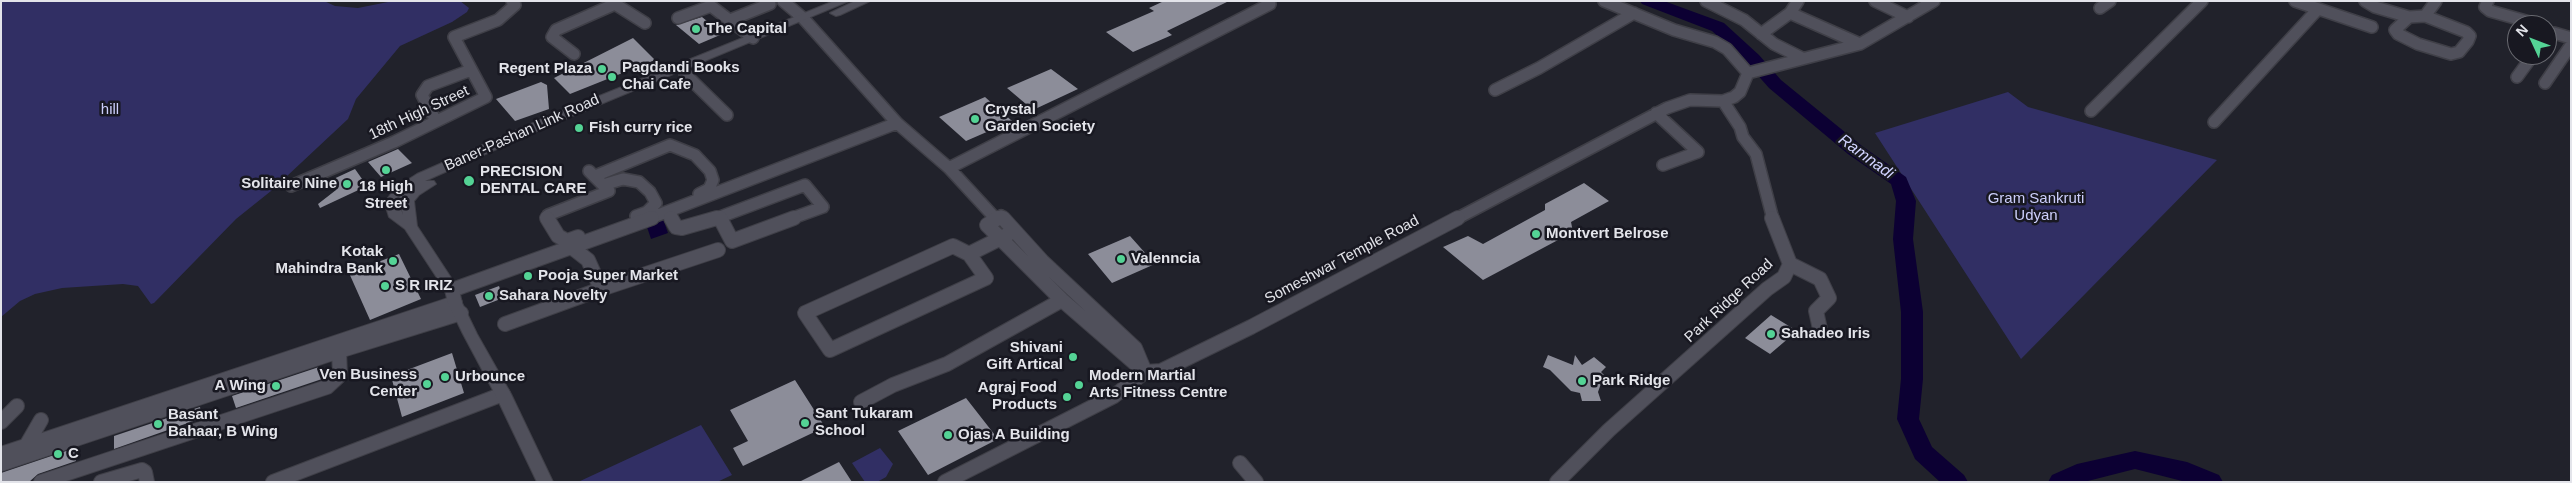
<!DOCTYPE html>
<html>
<head>
<meta charset="utf-8">
<style>
  body { margin:0 }
  #map { position:relative; width:2572px; height:483px; overflow:hidden; background:#21222b; font-family:Arial,sans-serif }
  canvas { display:block }
  .frame { position:absolute; inset:0; border:2px solid #e3e4ea; pointer-events:none }
  .north { position:absolute; left:2507px; top:15px; width:50px; height:50px; box-sizing:border-box; background:#181821; border:1px solid #696a71; border-radius:50%; rotate:313deg; font-size:14px; font-weight:700; line-height:20px; text-align:center; color:#e3e4ea }
  .north::after { content:''; display:block; margin:auto; width:18px; height:22px; background:#54d395; clip-path:polygon(50% 0,100% 100%,50% 72%,0 100%) }
</style>
</head>
<body>
<div id="map">
<canvas width="2572" height="483"></canvas>
<div class="frame"></div>
<div class="north">N</div>
</div>
<script>
const c = document.querySelector('canvas').getContext('2d');
c.lineJoin = 'round';
function paint(path, color) { c.fillStyle = color; c.fill(path, 'evenodd'); }
const shape = rows => new Path2D(rows.map(r => 'M' + r).join(''));
function trace(path, color, width, dash) { c.strokeStyle = color; c.lineWidth = width; c.lineCap = dash ? 'butt' : 'round'; c.setLineDash(dash || []); c.stroke(path); }
function drawText(font, color, halo, rows, align = 'center') {
  c.font = font + ' Arial,sans-serif'; c.lineWidth = 5; c.setLineDash([]); c.textBaseline = 'middle'; c.strokeStyle = halo; c.fillStyle = color; for (const [text, x, y, turn = 0] of rows) {
    c.save(); c.translate(x, y); c.rotate((+turn || 0) * Math.PI / 180); c.textAlign = isNaN(turn) ? turn : align; if (halo) c.strokeText(text, 0, 0); c.fillText(text, 0, 0); c.restore();
  }
}
const green = shape([
  [1,1,324,1,335,6,358,8,393,1,460,1,469,8,467,12,452,22,400,46,356,99,348,119,271,191,236,219,154,303,151,304,138,286,123,284,62,288,35,294,20,301,1,317],
  [2008,92,2028,107,2217,160,2021,359,1875,133],
  [701,425,732,475,717,482,578,482],
  [880,448,893,464,886,477,877,482,865,482,852,463]
]);
const water = shape([
  [663,219,668,233,651,239,646,224]
]);
const river = shape([
  [1640,1,1664,1,1724,23,1759,55,1781,80,1862,146,1906,177,1916,201,1913,239,1923,312,1923,379,1919,419,1932,447,1964,475,1968,482,1940,482,1915,459,1897,419,1901,379,1901,312,1893,239,1896,201,1891,184,1848,154,1769,88,1747,63,1712,31,1642,4,1640,1],
  [2135,451,2187,462,2219,475,2223,482,2186,482,2135,469,2084,482,2048,482,2052,475,2077,464,2135,451]
]);
const building = shape([
  [1164,1,1229,1,1167,31,1172,35,1133,52,1106,32,1154,11,1149,8],
  [702,17,718,30,715,31,720,35,699,44,676,25],
  [633,38,655,60,570,94,554,78],
  [1051,69,1078,89,1033,110,1007,88],
  [541,82,547,85,549,109,515,121,496,99],
  [985,97,1012,121,966,141,939,117],
  [398,149,412,163,381,177,368,162],
  [355,169,367,186,320,208,318,204,336,190,327,182],
  [1584,183,1609,201,1571,222,1573,232,1483,280,1443,247,1468,236,1483,244,1545,210,1545,204],
  [1130,236,1155,264,1112,283,1088,254],
  [399,254,421,299,370,320,349,273],
  [499,286,503,298,480,307,475,295],
  [1771,315,1797,331,1770,354,1745,338],
  [452,353,464,393,402,417,391,376],
  [1548,355,1573,365,1575,355,1582,365,1594,357,1606,367,1601,372,1604,375,1598,392,1601,401,1582,401,1580,393,1571,391,1550,370,1543,367],
  [319,367,322,379,236,408,232,396],
  [795,380,825,427,743,466,733,448,748,441,730,410],
  [966,398,998,439,928,475,898,431],
  [200,407,202,418,114,449,114,436],
  [75,448,76,461,38,474,29,482,1,482,1,473],
  [839,462,852,482,799,482]
]);
const minorFar1 = shape([
  [783,1,803,18,897,123,949,168,996,219],
  [1604,1,1674,30,1715,42,1727,49,1748,73],
  [1706,1,1744,20,1774,44,1802,58],
  [1875,1,1908,17],
  [2295,1,2372,27],
  [2365,1,2375,7,2409,17,2425,16,2436,1],
  [2488,1,2485,7,2490,11,2540,25],
  [2100,8,2110,1],
  [1790,13,1860,44],
  [2409,17,2395,30,2398,34,2418,44,2451,54,2459,52,2468,41,2470,36,2466,32,2425,16],
  [678,18,711,6,753,38],
  [730,20,770,4],
  [1761,34,1790,13,1798,1],
  [2547,36,2554,33,2571,38],
  [574,54,552,37,556,30,615,4,645,23],
  [1748,73,1860,44,1934,1],
  [685,74,727,115],
  [2517,77,2533,55],
  [2545,83,2571,45],
  [1495,90,1539,68,1634,13],
  [1723,101,1740,127,1743,137,1756,154,1773,219],
  [2091,111,2202,1],
  [1656,113,1698,152,1663,165],
  [436,121,422,95,428,86,471,70],
  [2214,122,2318,9],
  [949,168,1270,4],
  [595,176,670,145,695,155,710,171,713,180,709,189,699,194],
  [603,185,623,179,639,182,650,192,656,203,647,212,636,216],
  [291,186,394,142,486,97,454,37,498,20,515,5,512,1],
  [668,212,672,219],
  [547,219,548,215,609,191,589,171],
  [648,219,897,123],
  [712,219,720,217],
  [721,219,720,217,805,185,823,207,790,219],
  [996,219,1001,216,1004,219],
  [1456,219,1667,108,1690,100,1723,101,1734,97,1740,92,1748,73]
]);
const minor = shape([
  [547,218,558,236,567,241,578,237],
  [671,218,676,227,682,228,717,218],
  [720,218,732,241,794,218],
  [998,218,987,225,1062,300,1145,372,1135,348,1042,261,1003,218],
  [570,246,588,260,601,289,718,250],
  [953,246,969,254,986,278,830,350,805,313,953,246],
  [969,254,1007,235],
  [1790,264,1820,279,1829,298,1816,311,1820,329],
  [452,290,652,218],
  [505,324,601,289],
  [861,402,893,385,947,364,1062,300],
  [1,422,17,406],
  [26,446,41,420],
  [1,454,455,303],
  [1240,463,1256,482],
  [1,464,339,351,461,313],
  [41,482,327,387,340,375,339,351],
  [101,482,142,470,145,472,147,482],
  [273,482,503,394],
  [945,482,1114,396,1145,372,1161,371,1251,327,1458,218],
  [1557,482,1609,430,1767,289,1784,277,1790,264,1772,218]
]);
const tertiary = shape([
  [834,1,849,1,548,126,425,181,434,181,436,184,419,195,414,201,417,226,459,290,462,303,477,334,511,394,553,482,537,482,495,394,463,334,448,303,445,290,405,229,389,217,385,204,388,198,395,188,417,174,540,120,834,1],
  [406,193,400,201,403,215,399,204,401,199,406,193],
  [855,1,870,1,840,15,836,16,830,13,855,1]
]);
const markers = [
  [696,29,5,"#54d395"],
  [602,69,5,"#54d395"],
  [612,77,5,"#54d395"],
  [975,119,5,"#54d395"],
  [579,128,5,"#54d395"],
  [386,170,5,"#54d395"],
  [469,181,6,"#54d395"],
  [347,184,5,"#54d395"],
  [1536,234,5,"#54d395"],
  [1121,259,5,"#54d395"],
  [393,261,5,"#54d395"],
  [528,276,5,"#54d395"],
  [385,286,5,"#54d395"],
  [489,296,5,"#54d395"],
  [1771,334,5,"#54d395"],
  [1073,357,5,"#54d395"],
  [445,377,5,"#54d395"],
  [1582,381,5,"#54d395"],
  [427,384,5,"#54d395"],
  [1079,385,5,"#54d395"],
  [276,386,5,"#54d395"],
  [1067,397,5,"#54d395"],
  [805,423,5,"#54d395"],
  [158,424,5,"#54d395"],
  [948,435,5,"#54d395"],
  [58,454,5,"#54d395"]
];
const poiNames = [
  ["The Capital",706,29],
  ["Pagdandi Books",622,68],
  ["Chai Cafe",622,85],
  ["Regent Plaza",592,69,"right"],
  ["Crystal",985,110],
  ["Garden Society",985,127],
  ["Fish curry rice",589,128],
  ["PRECISION",480,172],
  ["DENTAL CARE",480,189],
  ["Solitaire Nine",337,184,"right"],
  ["18 High",386,187,"center"],
  ["Street",386,204,"center"],
  ["Montvert Belrose",1546,234],
  ["Kotak",383,252,"right"],
  ["Mahindra Bank",383,269,"right"],
  ["Valenncia",1131,259],
  ["Pooja Super Market",538,276],
  ["S R IRIZ",395,286],
  ["Sahara Novelty",499,296],
  ["Sahadeo Iris",1781,334],
  ["Shivani",1063,348,"right"],
  ["Gift Artical",1063,365,"right"],
  ["Ven Business",417,375,"right"],
  ["Center",417,392,"right"],
  ["Modern Martial",1089,376],
  ["Arts Fitness Centre",1089,393],
  ["Urbounce",455,377],
  ["Park Ridge",1592,381],
  ["A Wing",266,386,"right"],
  ["Agraj Food",1057,388,"right"],
  ["Products",1057,405,"right"],
  ["Sant Tukaram",815,414],
  ["School",815,431],
  ["Basant",168,415],
  ["Bahaar, B Wing",168,432],
  ["Ojas A Building",958,435],
  ["C",68,454]
];
const parkNames = [
  ["hill",110,110],
  ["Gram Sankruti",2036,199],
  ["Udyan",2036,216]
];
const streetNames = [
  ["18th High Street",419,113,-25],
  ["Baner-Pashan Link Road",522,133,-24],
  ["Someshwar Temple Road",1342,260,-28],
  ["Park Ridge Road",1729,301,-43]
];
const waterNames = [
  ["Ramnadi",1866,157,36]
];
paint(green, '#312f64');
paint(water, '#0c0033');
paint(river, '#0c0033');
paint(building, '#8c8d99');
trace(minorFar1, '#3f3f47', 14);
trace(minor, '#3f3f47', 16);
trace(tertiary, '#3f3f47', 2);
trace(minorFar1, '#50505b', 11);
trace(minor, '#50505b', 14);
paint(tertiary, '#50505b');
for (const [x, y, r, color] of markers) { const dot = new Path2D(); dot.arc(x, y, r, 0, 2 * Math.PI); c.fillStyle = color; c.fill(dot); trace(dot, '#181821', 2); }
drawText('bold 15px', '#e3e4ea', '#181821', poiNames, 'left');
drawText('15px', '#cccefa', '#181821', parkNames);
drawText('15px', '#e3e4ea', '#181821', streetNames);
drawText('italic 16px', '#d0d2fe', '#181821', waterNames);
</script>
</body>
</html>
